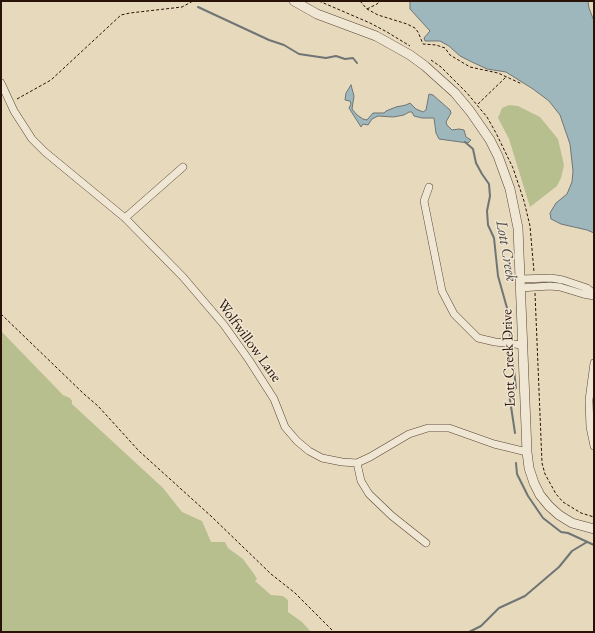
<!DOCTYPE html>
<html>
<head>
<meta charset="utf-8">
<style>
  body { margin:0 }
  #map { position:relative; width:595px; height:633px; overflow:hidden; background:#e7d9bc; font-family:"EB Garamond",serif }
  canvas { display:block }
  .frame { position:absolute; inset:0; border:2px solid #291308; pointer-events:none }
</style>
</head>
<body>
<div id="map">
<canvas width="595" height="633"></canvas>
<div class="frame"></div>
</div>
<script>
const c = document.querySelector('canvas').getContext('2d');
c.lineJoin = 'round';
function paint(path, color) { c.fillStyle = color; c.fill(path, 'evenodd'); }
const shape = rows => new Path2D(rows.map(r => 'M' + r).join(''));
function trace(path, color, width, dash) { c.strokeStyle = color; c.lineWidth = width; c.lineCap = dash ? 'butt' : 'round'; c.setLineDash(dash || []); c.stroke(path); }
function drawText(font, color, halo, rows, align = 'center') {
  c.font = font + ' "EB Garamond",serif'; c.lineWidth = 3; c.setLineDash([]); c.textBaseline = 'middle'; c.strokeStyle = halo; c.fillStyle = color; for (const [text, x, y, turn = 0] of rows) {
    c.save(); c.translate(x, y); c.rotate((+turn || 0) * Math.PI / 180); c.textAlign = isNaN(turn) ? turn : align; if (halo) c.strokeText(text, 0, 0); c.fillText(text, 0, 0); c.restore();
  }
}
const green = shape([
  [509,105,518,106,540,117,558,139,564,165,561,178,557,186,530,207,509,139,498,118,502,108],
  [1,331,63,395,70,398,72,401,72,404,163,488,182,512,202,521,211,542,225,542,228,548,243,559,254,574,257,579,255,581,271,595,283,596,288,600,288,612,302,622,311,632,1,632]
]);
const water = shape([
  [410,1,588,1,589,8,594,21,594,233,587,230,561,224,551,219,550,213,556,203,567,194,572,182,573,171,570,144,560,115,549,101,533,89,506,72,487,69,472,62,460,56,449,46,440,41,425,41,424,38,430,31,410,9,410,1],
  [351,85,354,96,352,109,357,115,363,119,367,120,373,113,384,113,386,111,396,107,406,105,410,103,416,109,423,112,426,110,429,94,433,95,450,110,451,113,446,122,447,125,452,130,459,129,464,130,466,137,471,140,468,143,439,139,436,133,434,118,422,118,414,116,412,112,409,112,404,115,393,117,378,116,372,119,368,125,363,124,361,127,349,108,351,104,350,101,345,100,346,93,351,85]
]);
const stream = shape([
  [198,7,269,40,284,45,299,54,326,58,336,56,345,59,353,58,357,63],
  [465,142,473,149,476,163,482,174,489,184,490,196,487,211,488,225,494,238,498,276,509,315,510,336],
  [512,352,516,388,509,393,515,433],
  [516,463,517,474,528,496,543,518,561,532,568,533,594,545],
  [469,632,481,626,499,608,525,596,559,567,572,551,587,542]
]);
const path = shape([
  [319,1,370,23,387,32,410,46],
  [360,1,367,9,378,15,407,24,415,28,418,32,423,44,436,45,445,48,450,55,470,67,498,73,522,84],
  [367,9,377,4,380,1],
  [431,60,441,67,467,93,487,117,496,133,513,168,524,201,530,226,534,272],
  [17,99,51,80,121,15,130,13,182,7,193,1],
  [478,104,506,77],
  [535,293,542,463,545,474,556,494,563,502,581,513,594,517],
  [1,314,84,394,98,406,139,451,212,517,271,574,295,593,334,632]
]);
const minor = shape([
  [1,83,14,111,32,139,45,152,125,218,183,277,224,325,249,360,274,399,285,427,297,441,309,451,322,458,342,462,357,463,370,457,409,434,428,428,449,428,494,444,527,452],
  [429,187,424,201,442,291,454,314,478,338,495,342,523,345],
  [125,218,183,167],
  [520,279,551,278,563,280,587,288,594,294],
  [520,288,550,286,560,287,583,294,594,296],
  [594,363,589,400,590,427,594,446],
  [357,463,361,481,369,494,392,516,426,543]
]);
const tertiary = shape([
  [294,1,317,14,376,36,410,55,425,66,455,93,470,111,490,140,498,156,510,189,518,228,527,452,529,468,534,483,540,495,549,506,559,515,572,523,594,529]
]);
const streetNames = [
  ["Wolfwillow Lane",249,341,54],
  ["Lott Creek Drive",509,358,-92]
];
const waterNames = [
  ["Lott Creek",506,251,80]
];
paint(green, '#b7bf8f');
paint(water, '#9db7bd');
trace(water, '#6f7575', 1);
trace(stream, '#6f7575', 2);
trace(minor, '#584435', 8);
trace(tertiary, '#584435', 10);
trace(path, '#291308', 1, [3, 2]);
trace(minor, '#efe6d3', 7);
trace(tertiary, '#efe6d3', 9);
drawText('15px', '#291308', '#efe6d3', streetNames);
drawText('italic 16px', '#524c47', '#efe6d3', waterNames);
</script>
</body>
</html>
